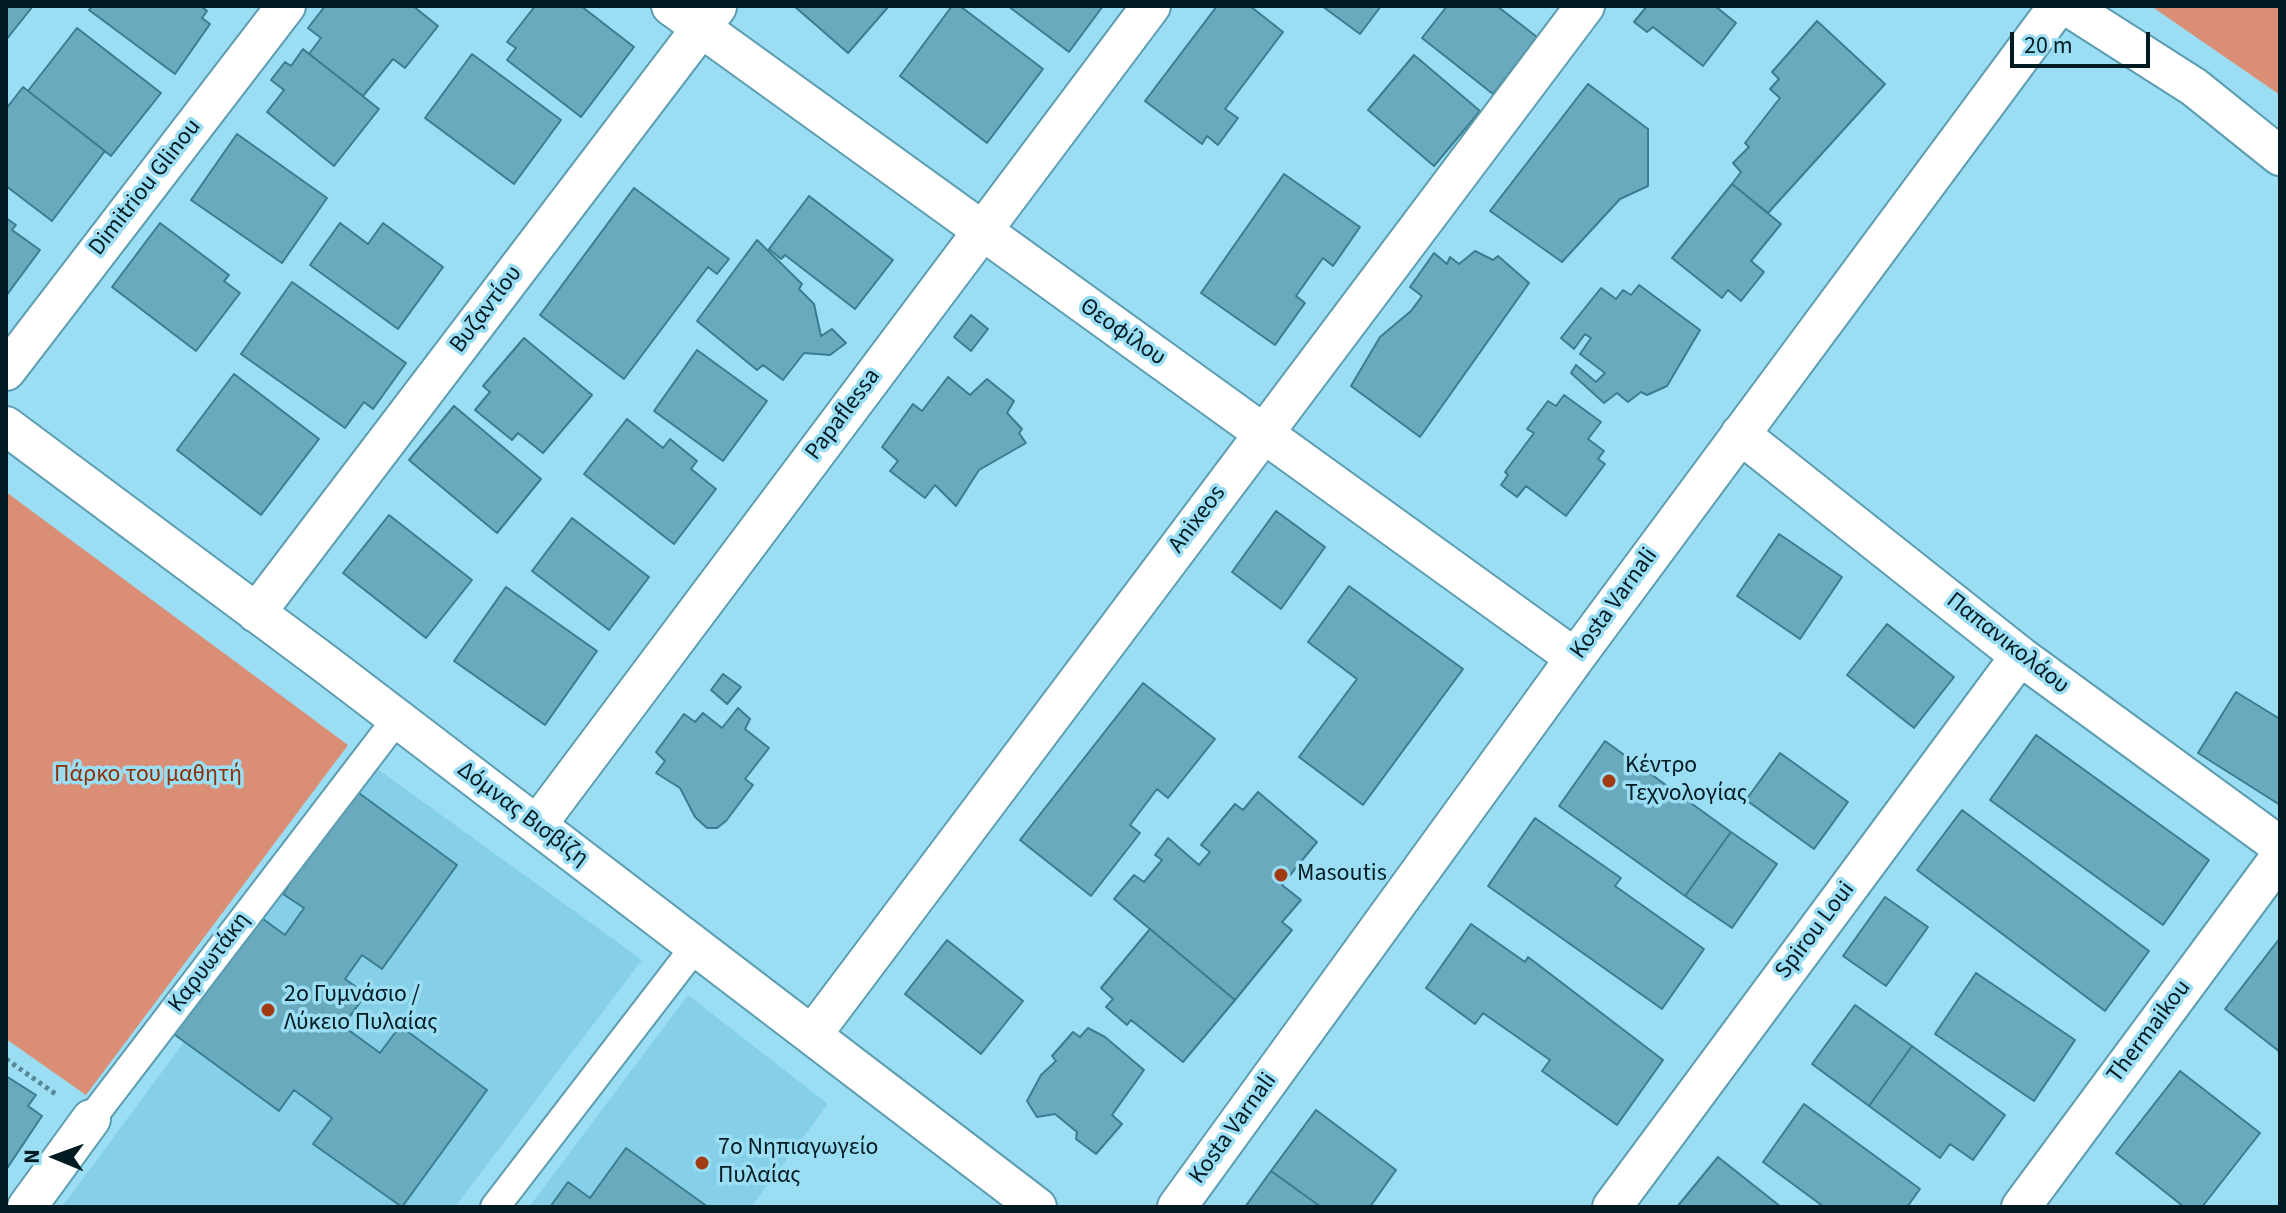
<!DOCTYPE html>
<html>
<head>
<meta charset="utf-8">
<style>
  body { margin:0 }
  #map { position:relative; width:2286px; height:1213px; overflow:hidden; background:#9bdef3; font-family:"Source Sans 3",sans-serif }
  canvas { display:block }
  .frame { position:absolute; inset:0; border:8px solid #011b23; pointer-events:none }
  .north { position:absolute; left:16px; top:1117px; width:80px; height:80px; -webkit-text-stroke:6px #9bdef3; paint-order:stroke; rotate:271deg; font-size:22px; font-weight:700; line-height:32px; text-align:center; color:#011b23 }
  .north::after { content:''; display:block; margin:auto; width:28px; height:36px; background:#011b23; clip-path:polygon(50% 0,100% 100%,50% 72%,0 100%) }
  .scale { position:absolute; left:2010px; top:32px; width:140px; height:36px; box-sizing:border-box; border:4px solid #011b23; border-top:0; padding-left:10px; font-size:24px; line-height:28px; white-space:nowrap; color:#011b23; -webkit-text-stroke:6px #9bdef3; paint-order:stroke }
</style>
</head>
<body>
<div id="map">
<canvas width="2286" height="1213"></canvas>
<div class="frame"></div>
<div class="north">N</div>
<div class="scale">20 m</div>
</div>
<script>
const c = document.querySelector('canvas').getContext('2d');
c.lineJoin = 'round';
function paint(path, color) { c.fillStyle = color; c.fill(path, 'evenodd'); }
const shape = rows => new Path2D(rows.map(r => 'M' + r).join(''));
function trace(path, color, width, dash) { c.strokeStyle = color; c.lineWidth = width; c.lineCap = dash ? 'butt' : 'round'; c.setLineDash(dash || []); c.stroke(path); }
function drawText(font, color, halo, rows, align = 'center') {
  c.font = font + ' "Source Sans 3",sans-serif'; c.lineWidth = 7; c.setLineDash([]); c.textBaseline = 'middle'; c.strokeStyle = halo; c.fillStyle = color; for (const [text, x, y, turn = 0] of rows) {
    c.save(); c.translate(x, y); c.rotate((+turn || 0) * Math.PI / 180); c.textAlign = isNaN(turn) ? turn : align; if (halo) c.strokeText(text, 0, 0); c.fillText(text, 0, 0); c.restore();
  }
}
const built = shape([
  [365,760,642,960,455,1207,62,1207,184,1042,167,1029],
  [688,995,828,1104,751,1207,529,1207]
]);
const green = shape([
  [2151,6,2280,6,2280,95],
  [6,492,348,745,86,1095,6,1039]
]);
const building = shape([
  [6,6,33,6,6,40,6,6],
  [92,6,201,6,207,11,202,18,210,24,175,74,89,10,92,6],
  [325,6,413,6,438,26,405,68,393,59,363,96,309,54,321,38,308,28,325,6],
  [535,6,581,6,634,47,581,117,507,60,516,48,507,42,535,6],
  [794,6,889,6,848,53,794,6],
  [952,6,960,6,1043,69,987,143,900,76,952,6],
  [1008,6,1103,6,1069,52,1008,6],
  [1217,6,1250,6,1283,32,1225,109,1238,118,1218,145,1207,136,1202,144,1145,101,1217,6],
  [1322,6,1381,6,1360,34,1322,6],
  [1447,6,1497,6,1537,37,1493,94,1422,38,1447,6],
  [1647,6,1715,6,1736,23,1703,66,1653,27,1647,32,1634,22,1647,6],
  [1817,21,1885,84,1768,213,1732,184,1741,172,1733,163,1749,147,1745,143,1780,98,1770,89,1779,79,1772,72,1817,21],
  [77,28,161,93,111,156,28,91,77,28],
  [303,49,379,109,334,166,267,112,284,90,271,80,285,62,291,66,303,49],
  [472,54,561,120,514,184,425,118,472,54],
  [1414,55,1480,111,1434,166,1368,110,1414,55],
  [1588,84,1648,129,1648,186,1620,199,1562,262,1490,211,1588,84],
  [23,87,105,151,52,221,6,186,6,109,23,87],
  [237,134,327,198,282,263,191,200,237,134],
  [1284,174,1360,227,1333,266,1323,258,1296,296,1305,303,1275,345,1201,293,1284,174],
  [1732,184,1781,224,1751,261,1764,272,1741,301,1728,290,1722,298,1672,258,1732,184],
  [634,188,729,259,717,274,708,267,624,379,540,315,634,188],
  [809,196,893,260,855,309,785,255,781,259,769,249,809,196],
  [6,218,16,225,12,230,40,250,6,296,6,218],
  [160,223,229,275,224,281,240,293,196,351,112,287,160,223],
  [340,223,368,244,383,223,443,267,398,329,310,265,340,223],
  [757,240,802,284,799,289,814,304,821,336,832,329,846,343,830,355,804,353,783,380,763,365,757,370,697,321,757,240],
  [1475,251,1493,260,1498,256,1529,283,1420,437,1351,386,1380,337,1411,311,1422,296,1410,287,1434,253,1447,264,1450,257,1459,264,1475,251],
  [292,282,406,363,373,409,364,402,345,428,241,354,292,282],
  [1639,285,1700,330,1667,386,1647,395,1641,392,1628,402,1617,393,1604,403,1571,373,1576,365,1596,382,1605,373,1580,354,1591,338,1585,334,1574,349,1561,338,1601,288,1616,299,1623,290,1631,295,1639,285],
  [971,315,988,329,971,351,954,337,971,315],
  [524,338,592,395,543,453,518,433,512,440,475,410,490,392,483,386,524,338],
  [697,350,767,401,723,461,654,411,697,350],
  [234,374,319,439,261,515,177,450,234,374],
  [948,377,970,395,987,379,1014,401,1007,413,1022,429,1019,433,1026,443,979,470,956,506,935,485,925,498,890,471,898,461,882,447,913,404,922,411,948,377],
  [1564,395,1601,422,1588,439,1604,451,1598,459,1605,464,1566,516,1526,486,1517,497,1501,485,1508,475,1505,472,1534,433,1527,429,1548,401,1556,406,1564,395],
  [454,406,541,479,497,533,409,460,454,406],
  [627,419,663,448,670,439,697,461,691,469,716,489,674,544,584,474,627,419],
  [1276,511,1325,547,1281,609,1232,572,1276,511],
  [389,515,472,580,426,638,343,573,389,515],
  [572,518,649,577,609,630,532,571,572,518],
  [1779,534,1842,577,1800,639,1737,596,1779,534],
  [1349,586,1463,669,1363,805,1299,757,1357,679,1308,642,1349,586],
  [506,587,597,651,545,725,454,661,506,587],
  [1887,624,1954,677,1914,728,1847,675,1887,624],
  [723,674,741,687,727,704,711,690,723,674],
  [1143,683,1215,739,1168,798,1157,789,1130,825,1140,833,1091,896,1020,840,1143,683],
  [2236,692,2280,719,2280,805,2198,753,2236,692],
  [738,708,750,719,745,729,769,748,745,779,753,785,726,821,717,828,707,828,695,817,680,788,656,773,665,761,656,752,684,714,695,722,703,713,722,728,738,708],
  [2036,735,2209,860,2163,925,1990,800,2036,735],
  [1605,741,1731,832,1685,896,1559,806,1605,741],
  [1780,753,1848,802,1814,849,1746,800,1780,753],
  [348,785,457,865,382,969,362,955,345,979,366,994,343,1026,380,1053,400,1026,487,1090,402,1207,313,1144,332,1118,294,1090,279,1111,167,1029,252,911,285,935,304,908,283,894,288,887,279,881,348,785],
  [1258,792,1317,842,1282,885,1301,900,1282,922,1292,930,1235,1000,1114,899,1134,875,1144,882,1162,860,1155,855,1168,838,1199,865,1210,852,1201,845,1235,804,1243,810,1258,792],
  [1962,810,2149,951,2105,1011,1917,870,1962,810],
  [1535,818,1621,878,1615,886,1704,949,1662,1009,1488,886,1535,818],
  [1731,832,1777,864,1732,928,1685,896,1731,832],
  [1885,897,1928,927,1886,986,1843,956,1885,897],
  [1471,924,1525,962,1528,957,1663,1060,1617,1125,1542,1071,1550,1060,1483,1013,1475,1024,1426,988,1471,924],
  [1150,929,1235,1000,1183,1062,1131,1020,1127,1025,1106,1007,1113,999,1101,988,1150,929],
  [2280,938,2280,1052,2225,1009,2280,938],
  [947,940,1023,1001,981,1054,905,994,947,940],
  [1976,973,2075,1040,2034,1101,1935,1034,1976,973],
  [1855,1005,1912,1046,1869,1106,1812,1064,1855,1005],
  [1088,1028,1105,1037,1144,1070,1112,1115,1122,1124,1096,1154,1076,1139,1077,1132,1055,1114,1037,1117,1027,1101,1041,1075,1056,1061,1052,1056,1073,1032,1080,1037,1088,1028],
  [1912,1046,2005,1115,1973,1160,1950,1144,1940,1158,1869,1106,1912,1046],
  [2180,1071,2260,1133,2202,1207,2184,1207,2116,1153,2180,1071],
  [6,1076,36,1095,28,1106,42,1116,6,1170,6,1076],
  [1804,1104,1920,1189,1907,1207,1824,1207,1763,1162,1804,1104],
  [1316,1110,1396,1170,1370,1207,1321,1207,1271,1171,1316,1110],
  [626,1148,708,1207,550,1207,568,1182,590,1198,626,1148],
  [1718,1157,1781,1207,1677,1207,1718,1157],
  [1271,1171,1321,1207,1245,1207,1271,1171]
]);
const path = shape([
  [6,1059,57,1095]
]);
const pedestrian = shape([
  [91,1119,396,720],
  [495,1207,695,947]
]);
const minor = shape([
  [671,6,1575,658],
  [2067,6,2194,87,2280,156],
  [6,371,286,6],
  [6,426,327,665,1037,1207],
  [1740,434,2020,656,2280,846],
  [256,613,717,7],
  [537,825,1151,6],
  [812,1035,1585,6],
  [27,1207,91,1119],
  [1177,1207,1575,658,2058,6],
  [1612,1207,2020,656],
  [2021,1207,2280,857]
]);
const markers = [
  [1609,781,8,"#a13b13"],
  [1281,875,8,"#a13b13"],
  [268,1010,8,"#a13b13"],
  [702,1163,8,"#a13b13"]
];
const streetNames = [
  ["Dimitriou Glinou",146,188,-52],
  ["Βυζαντίου",487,310,-53],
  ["Θεοφίλου",1122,333,35],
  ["Papaflessa",844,415,-53],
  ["Anixeos",1198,520,-53],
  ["Kosta Varnali",1615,604,-54],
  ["Παπανικολάου",2007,644,38],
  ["Δόμνας Βισβίζη",522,815,37],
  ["Spirou Loui",1816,931,-53],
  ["Καρυωτάκη",210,963,-53],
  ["Thermaikou",2150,1032,-53],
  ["Kosta Varnali",1234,1129,-54]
];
const poiNames = [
  ["Κέντρο",1625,767],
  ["Τεχνολογίας",1625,795],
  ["Masoutis",1297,875],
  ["2o Γυμνάσιο /",284,996],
  ["Λύκειο Πυλαίας",284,1024],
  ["7ο Νηπιαγωγείο",718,1149],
  ["Πυλαίας",718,1177]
];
const parkNames = [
  ["Πάρκο του μαθητή",148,776]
];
paint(built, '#85d0e8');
paint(green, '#da8e75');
paint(building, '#69aabe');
trace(building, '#3b7d90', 2);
trace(pedestrian, '#5b9cb0', 32);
trace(minor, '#5b9cb0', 42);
trace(path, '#578897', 5, [4, 4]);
trace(pedestrian, '#fff', 28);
trace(minor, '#fff', 38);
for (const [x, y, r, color] of markers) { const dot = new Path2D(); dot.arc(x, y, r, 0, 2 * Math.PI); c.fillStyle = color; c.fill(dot); trace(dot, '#9bdef3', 3); }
drawText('24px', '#011b23', '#9bdef3', streetNames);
drawText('24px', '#011b23', '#9bdef3', poiNames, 'left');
drawText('24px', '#8e3109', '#9bdef3', parkNames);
</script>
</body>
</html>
